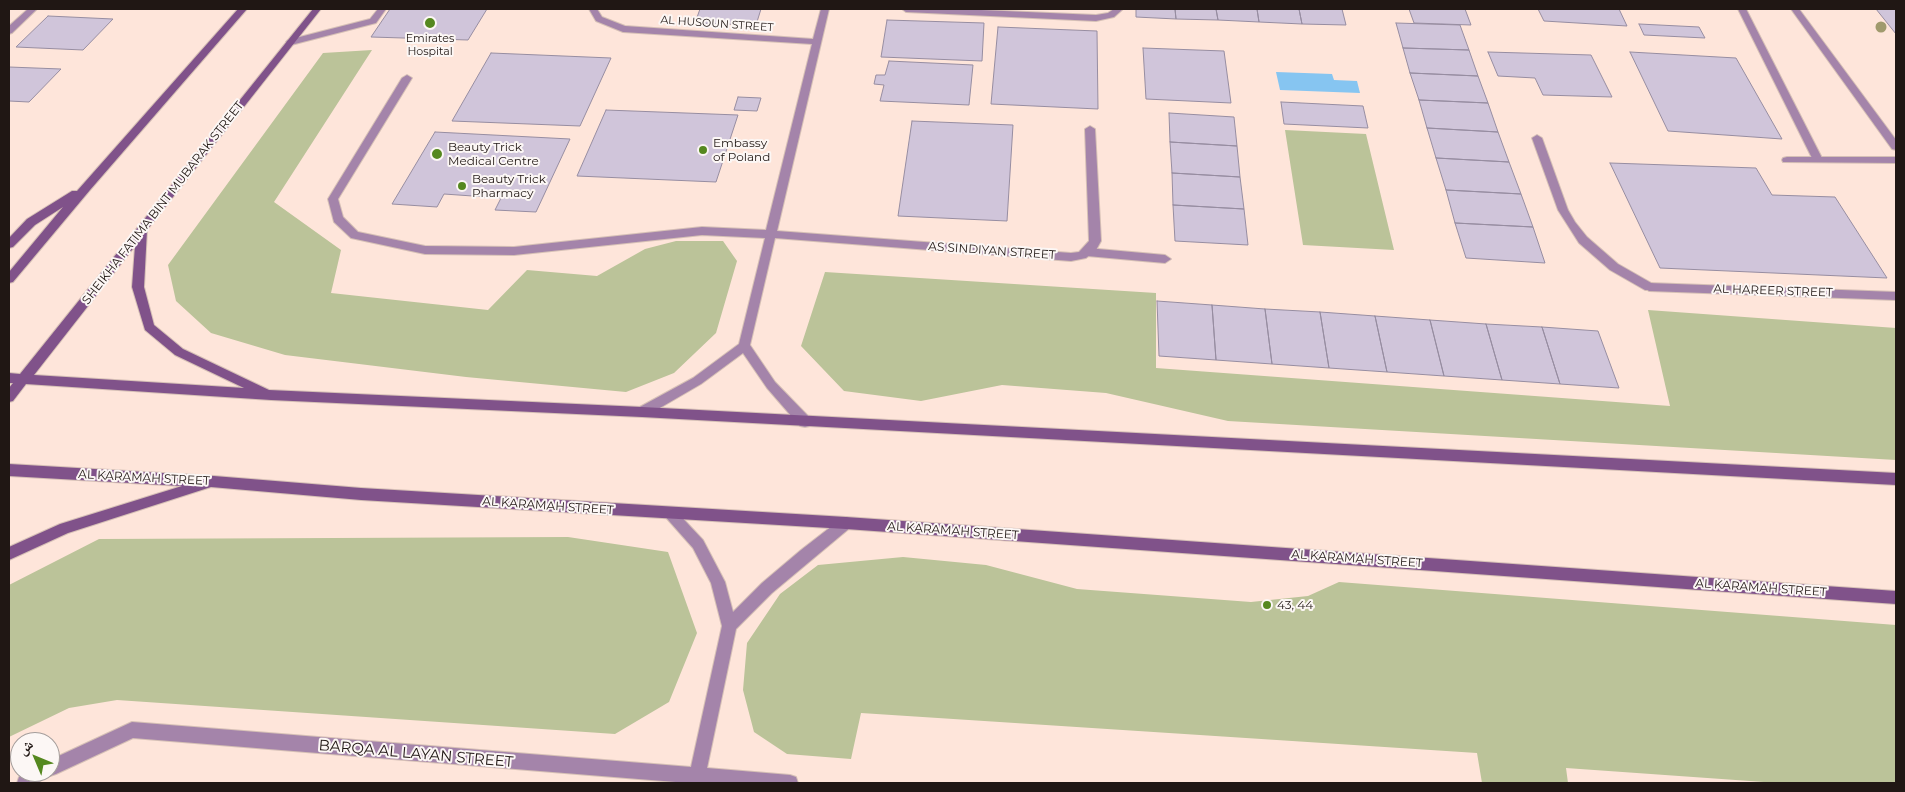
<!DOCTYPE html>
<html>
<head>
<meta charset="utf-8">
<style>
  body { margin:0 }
  #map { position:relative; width:1905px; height:792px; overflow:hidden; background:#fee5da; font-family:Montserrat,"Noto Naskh Arabic",sans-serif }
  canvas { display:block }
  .frame { position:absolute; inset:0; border:10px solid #201714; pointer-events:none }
  .north { position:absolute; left:10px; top:732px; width:50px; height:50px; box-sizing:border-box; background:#fcf7f5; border:1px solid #a49d9b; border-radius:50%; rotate:315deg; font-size:14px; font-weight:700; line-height:20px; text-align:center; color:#201714 }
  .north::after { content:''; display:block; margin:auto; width:18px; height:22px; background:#55881f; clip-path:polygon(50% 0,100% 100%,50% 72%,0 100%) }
</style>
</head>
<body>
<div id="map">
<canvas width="1905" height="792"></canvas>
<div class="frame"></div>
<div class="north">ش</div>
</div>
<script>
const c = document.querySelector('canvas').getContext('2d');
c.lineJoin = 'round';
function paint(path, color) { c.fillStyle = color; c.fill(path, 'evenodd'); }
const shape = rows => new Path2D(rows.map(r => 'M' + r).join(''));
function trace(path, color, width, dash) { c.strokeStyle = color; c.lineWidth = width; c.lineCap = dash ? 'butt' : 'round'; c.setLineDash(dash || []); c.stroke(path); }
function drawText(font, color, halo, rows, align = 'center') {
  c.font = font + ' Montserrat,sans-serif'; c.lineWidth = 4; c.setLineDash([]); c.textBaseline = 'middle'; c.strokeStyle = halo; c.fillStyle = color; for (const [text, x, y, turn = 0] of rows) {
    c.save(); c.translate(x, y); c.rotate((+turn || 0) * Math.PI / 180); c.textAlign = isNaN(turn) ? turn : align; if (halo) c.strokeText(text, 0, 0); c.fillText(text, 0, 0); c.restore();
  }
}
const green = shape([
  [372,50,274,202,341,250,331,293,488,310,527,270,597,276,645,249,676,241,723,241,737,261,716,333,674,373,626,392,466,377,285,355,211,333,176,301,168,265,323,53],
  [1285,130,1366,134,1394,250,1303,245],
  [825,272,1156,293,1156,368,1670,406,1648,310,1896,328,1896,460,1228,421,1106,393,1002,385,921,401,844,391,801,346],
  [568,537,668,552,697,633,669,702,615,734,117,700,69,708,9,737,9,585,99,539],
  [903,557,986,565,1077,589,1251,602,1308,596,1339,582,1896,625,1896,783,1778,783,1566,768,1568,783,1482,783,1477,753,861,713,851,759,787,754,754,732,743,690,747,643,780,594,818,565]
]);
const water = shape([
  [1276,72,1332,74,1334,80,1357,81,1360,93,1280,90]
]);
const building = shape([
  [390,9,487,9,468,40,371,37,390,9],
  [700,9,761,9,756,25,695,23,700,9],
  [1136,9,1175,9,1176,19,1136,17,1136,9],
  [1175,9,1216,9,1218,20,1176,19,1175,9],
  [1216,9,1257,9,1259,22,1218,20,1216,9],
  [1257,9,1299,9,1302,24,1259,22,1257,9],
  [1299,9,1342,9,1346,25,1302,24,1299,9],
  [1409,9,1465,9,1471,25,1414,23,1409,9],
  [1538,9,1619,9,1627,26,1544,21,1538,9],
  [1876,9,1896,9,1896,34,1876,9],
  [48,16,113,19,83,50,16,47,48,16],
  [887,20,984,23,982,61,881,57,887,20],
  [1396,23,1460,25,1469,50,1403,48,1396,23],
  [1639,24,1699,27,1705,38,1644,35,1639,24],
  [998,27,1097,31,1098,109,991,104,998,27],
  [1143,48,1224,51,1231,103,1146,99,1143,48],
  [1403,48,1469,50,1478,76,1410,73,1403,48],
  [1488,52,1591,55,1612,97,1543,95,1535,78,1498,76,1488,52],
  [1630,52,1736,58,1782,139,1668,131,1630,52],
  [491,53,611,58,580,126,452,121,491,53],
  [889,61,973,65,969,105,880,101,884,85,874,84,876,75,885,75,889,61],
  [9,67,61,69,29,102,9,101,9,67],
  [1410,73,1478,76,1488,103,1419,100,1410,73],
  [738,97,761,98,757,111,734,110,738,97],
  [1419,100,1488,103,1498,132,1427,128,1419,100],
  [1281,102,1363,106,1368,128,1284,124,1281,102],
  [606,110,738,115,716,182,577,176,606,110],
  [1169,113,1234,117,1237,146,1170,142,1169,113],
  [912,121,1013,125,1007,221,898,216,912,121],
  [1427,128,1498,132,1509,162,1436,158,1427,128],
  [435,132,570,139,536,212,495,210,501,198,444,194,437,207,392,204,435,132],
  [1170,142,1237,146,1240,177,1172,173,1170,142],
  [1436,158,1509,162,1521,194,1446,190,1436,158],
  [1610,163,1756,168,1772,195,1835,197,1887,278,1660,268,1610,163],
  [1172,173,1240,177,1244,209,1173,205,1172,173],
  [1446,190,1521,194,1533,227,1455,223,1446,190],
  [1173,205,1244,209,1248,245,1175,241,1173,205],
  [1455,223,1533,227,1545,263,1466,258,1455,223],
  [1157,301,1212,305,1216,360,1159,356,1157,301],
  [1212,305,1265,309,1272,364,1216,360,1212,305],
  [1265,309,1320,312,1329,368,1272,364,1265,309],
  [1320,312,1375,316,1387,372,1329,368,1320,312],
  [1375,316,1430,320,1444,376,1387,372,1375,316],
  [1430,320,1486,324,1502,380,1444,376,1430,320],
  [1486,324,1542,327,1560,384,1502,380,1486,324],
  [1542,327,1598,331,1619,388,1560,384,1542,327]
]);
const lane = shape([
  [378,9,386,9,376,23,291,45,286,42,288,40,370,19,378,9],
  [902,9,958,9,1096,15,1108,13,1114,9,1123,9,1114,17,1096,21,906,12,902,9],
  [1738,9,1746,9,1823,160,1822,162,1814,162,1813,160,1738,9],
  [1537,135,1542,138,1568,210,1575,222,1587,237,1618,264,1653,284,1655,287,1653,290,1645,290,1610,270,1579,243,1558,210,1532,138,1537,135],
  [1087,248,1165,255,1171,259,1165,263,1087,256,1081,252,1087,248]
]);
const street = shape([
  [28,9,37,9,12,33,9,34,9,26,28,9],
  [589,9,597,9,602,17,625,26,813,39,821,9,829,9,777,231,1071,253,1079,252,1089,241,1085,129,1090,126,1095,129,1101,241,1096,250,1086,258,1071,261,775,238,750,345,775,382,810,418,811,422,810,426,805,427,800,426,767,388,743,353,701,384,646,416,638,416,636,412,638,408,693,378,739,344,765,238,702,235,514,255,425,254,351,238,334,222,328,199,402,78,407,75,412,78,338,199,343,217,358,232,425,246,514,247,702,227,766,230,812,44,623,32,596,21,589,9],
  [1791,9,1799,9,1896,140,1896,150,1892,149,1791,9],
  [1787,157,1896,157,1896,163,1783,162,1782,160,1783,158,1787,157],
  [1649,283,1896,292,1896,300,1649,291,1643,287,1649,283],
  [669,507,674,509,703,540,725,582,733,612,762,583,801,550,841,519,846,517,851,519,853,523,851,527,772,593,736,629,707,768,790,775,796,777,798,783,688,783,133,738,56,774,50,776,47,775,38,783,17,783,19,777,27,772,50,772,50,760,132,722,691,767,722,626,711,583,693,548,662,513,664,509,669,507]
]);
const secondary = shape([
  [238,9,247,9,90,190,13,282,9,283,9,272,63,207,35,225,13,247,9,248,9,238,27,219,72,191,77,191,238,9],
  [313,9,321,9,147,230,144,287,154,325,183,349,269,390,642,407,1896,473,1896,485,642,417,271,400,26,384,13,401,9,402,9,388,13,383,9,383,9,373,20,374,313,9],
  [135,246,132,287,145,330,175,355,244,388,34,375,135,246],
  [9,464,214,476,361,488,846,517,1896,591,1896,604,846,529,361,500,211,487,68,533,9,560,9,547,60,524,182,486,9,476,9,464]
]);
const trees = [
  [1881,27]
];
const markers = [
  [430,23,6,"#55881f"],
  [703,150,5,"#55881f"],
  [437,154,6,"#55881f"],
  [462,186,5,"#55881f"],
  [1267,605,5,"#55881f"]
];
const farStreetnames = [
  ["AL HUSOUN STREET",717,24,4]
];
const farPoinames = [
  ["Emirates",430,39],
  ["Hospital",430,52]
];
const poiNames = [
  ["Embassy",713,143],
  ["of Poland",713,157],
  ["Beauty Trick",448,147],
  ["Medical Centre",448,161],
  ["Beauty Trick",472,179],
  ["Pharmacy",472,193],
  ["43, 44",1277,605]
];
const streetNames = [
  ["SHEIKHA FATIMA BINT MUBARAK STREET",163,203,-52],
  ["AS SINDIYAN STREET",992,251,4],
  ["AL HAREER STREET",1773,291,2],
  ["AL KARAMAH STREET",144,478,3],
  ["AL KARAMAH STREET",548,506,4],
  ["AL KARAMAH STREET",953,531,4],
  ["AL KARAMAH STREET",1357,559,4],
  ["AL KARAMAH STREET",1761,588,4]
];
const nearStreetnames = [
  ["BARQA AL LAYAN STREET",416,754,5]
];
paint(green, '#bbc399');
paint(water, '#86c5f1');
paint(building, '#d0c5da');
trace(building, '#978da1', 1);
trace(lane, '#d6c0b6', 2);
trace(street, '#d6c0b6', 2);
trace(secondary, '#d6c0b6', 2);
paint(lane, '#a484aa');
paint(street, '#a484aa');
paint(secondary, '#80528a');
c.fillStyle = '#a09a6d';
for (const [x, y] of trees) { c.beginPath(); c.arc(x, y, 5.5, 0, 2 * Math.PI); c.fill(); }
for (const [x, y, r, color] of markers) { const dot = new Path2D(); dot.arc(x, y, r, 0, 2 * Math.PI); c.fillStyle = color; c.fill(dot); trace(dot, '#fcf7f5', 2); }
drawText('11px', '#201714', '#fcf7f5', farStreetnames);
drawText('11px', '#201714', '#fcf7f5', farPoinames);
drawText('12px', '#201714', '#fcf7f5', poiNames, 'left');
drawText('12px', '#201714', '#fcf7f5', streetNames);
drawText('15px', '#201714', '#fcf7f5', nearStreetnames);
</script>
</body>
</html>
